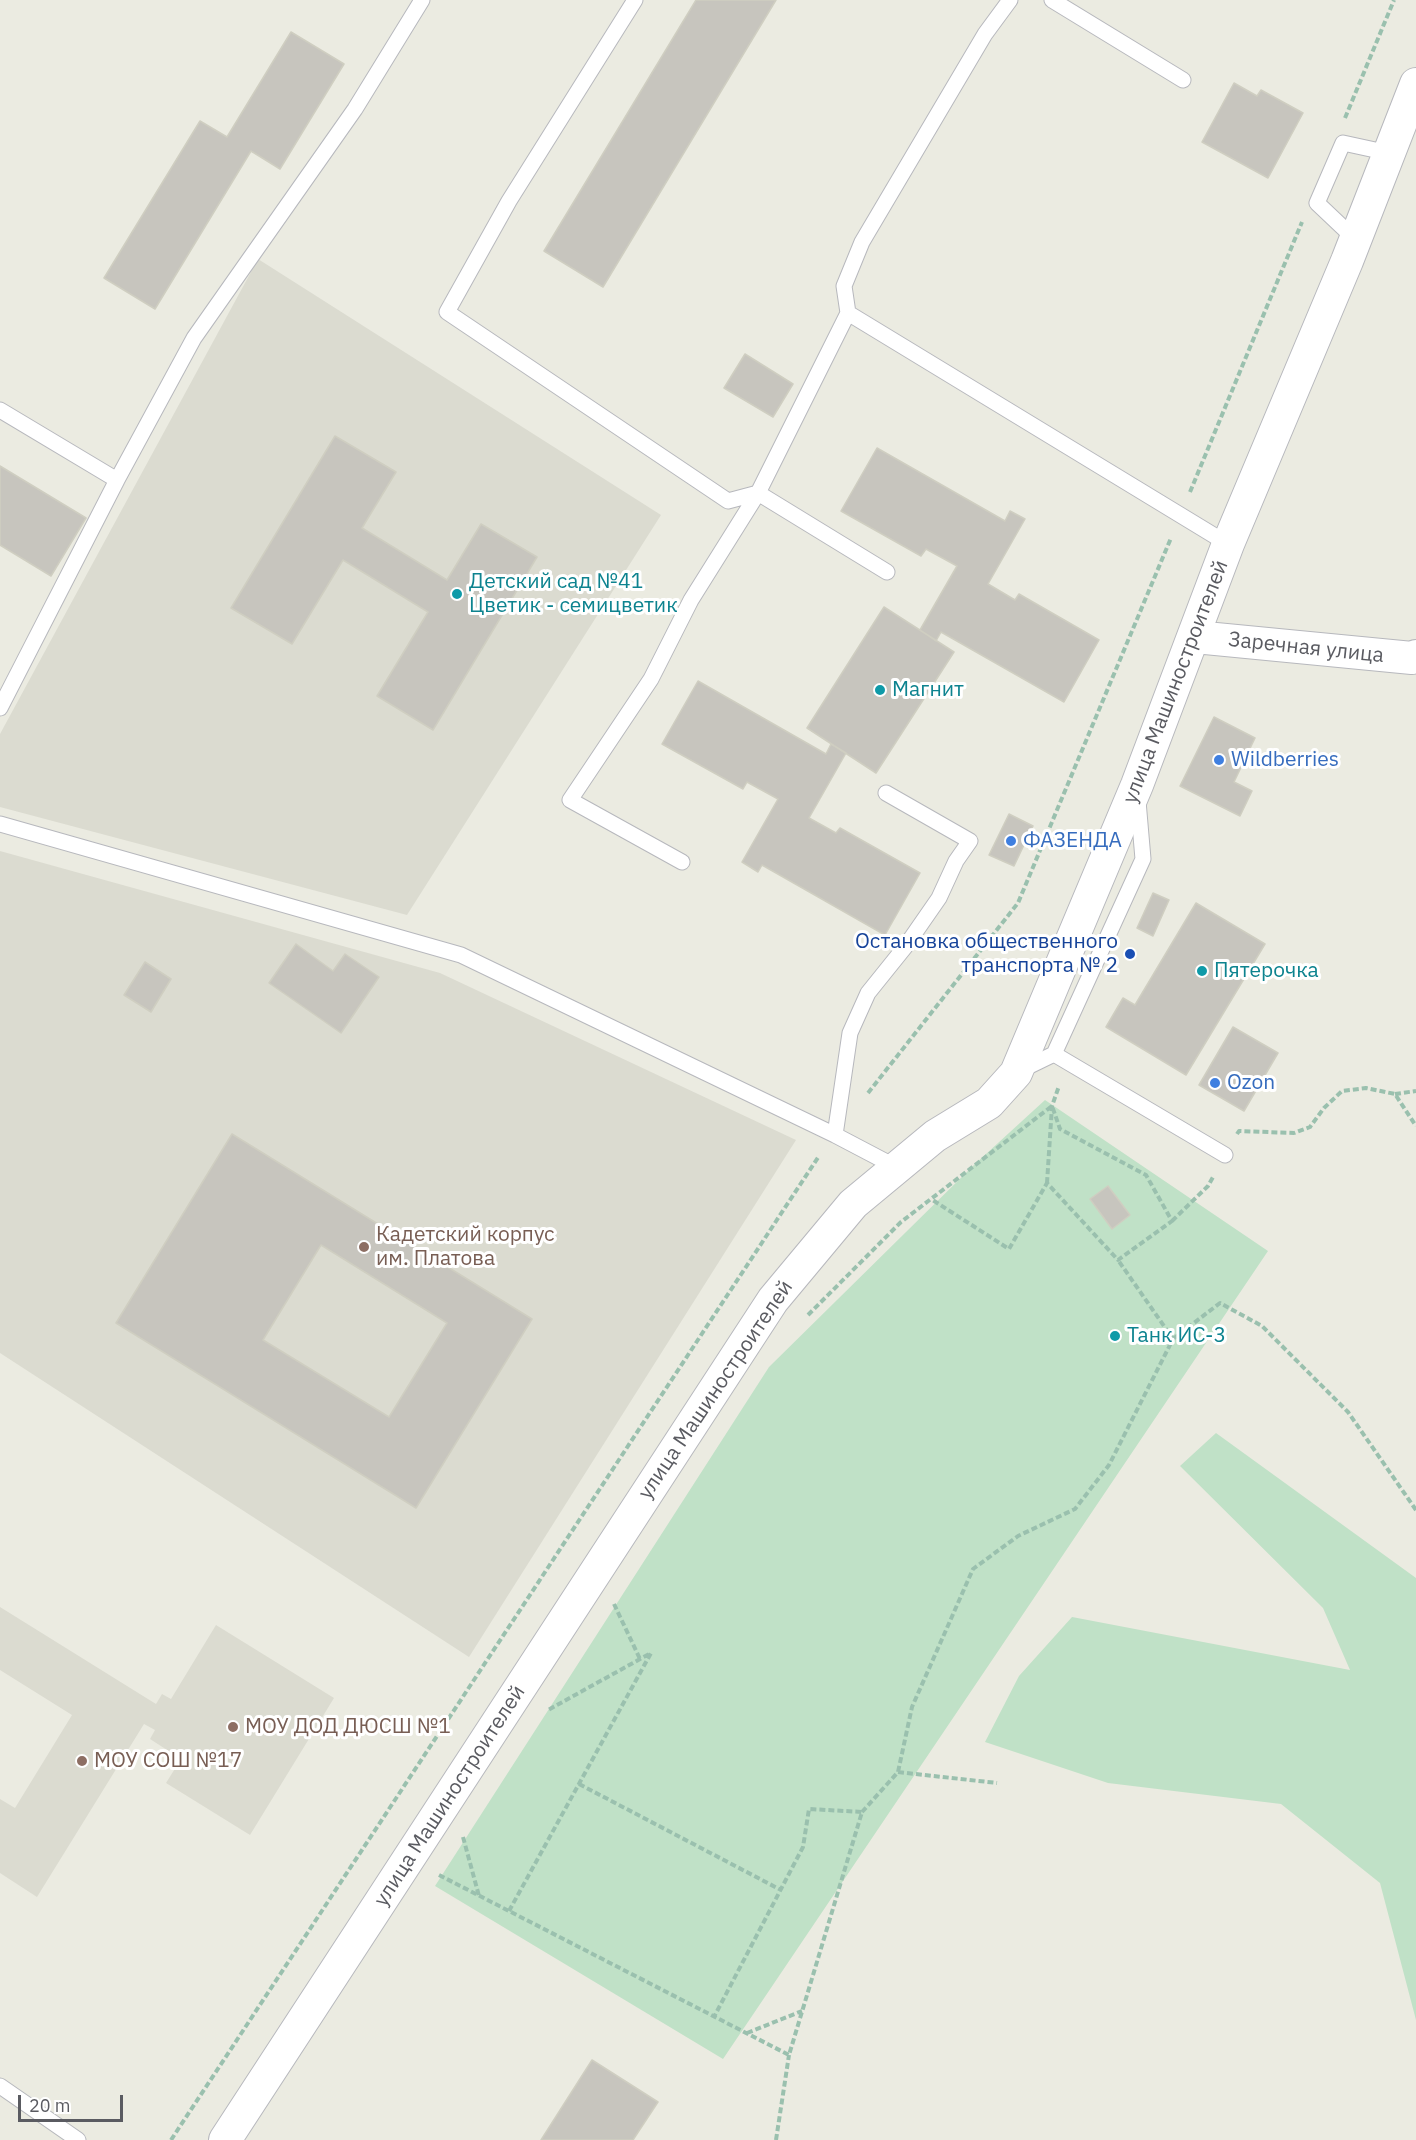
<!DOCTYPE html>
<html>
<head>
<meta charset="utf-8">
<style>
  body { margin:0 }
  #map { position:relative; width:1416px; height:2140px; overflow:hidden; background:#ebebe1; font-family:"IBM Plex Sans",sans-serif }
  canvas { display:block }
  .scale { position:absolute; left:18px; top:2095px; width:105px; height:27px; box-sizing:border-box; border:3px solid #5a5b61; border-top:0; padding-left:8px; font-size:18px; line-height:21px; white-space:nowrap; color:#5a5b61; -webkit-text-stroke:4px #fff; paint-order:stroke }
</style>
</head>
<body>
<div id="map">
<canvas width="1416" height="2140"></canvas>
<div class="scale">20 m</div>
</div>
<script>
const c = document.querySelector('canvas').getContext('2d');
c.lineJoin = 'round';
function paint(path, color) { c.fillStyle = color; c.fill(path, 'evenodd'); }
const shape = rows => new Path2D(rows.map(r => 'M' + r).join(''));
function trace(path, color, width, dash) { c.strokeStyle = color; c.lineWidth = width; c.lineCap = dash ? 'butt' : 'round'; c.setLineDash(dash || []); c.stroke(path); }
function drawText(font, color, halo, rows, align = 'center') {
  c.font = font + ' "IBM Plex Sans",sans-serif'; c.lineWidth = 6; c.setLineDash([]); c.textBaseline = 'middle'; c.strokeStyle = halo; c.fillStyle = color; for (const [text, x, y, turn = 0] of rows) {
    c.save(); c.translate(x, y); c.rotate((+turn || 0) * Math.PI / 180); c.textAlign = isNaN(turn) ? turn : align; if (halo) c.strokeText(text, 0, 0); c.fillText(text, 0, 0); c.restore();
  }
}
const education = shape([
  [258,259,661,515,407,915,0,807,0,734],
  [0,851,440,973,796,1140,469,1657,0,1353],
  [0,1607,156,1704,162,1694,171,1699,216,1625,334,1698,250,1835,166,1783,181,1759,150,1739,155,1730,144,1724,37,1897,0,1873,0,1799,15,1808,72,1715,0,1670]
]);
const green = shape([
  [1045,1100,1268,1251,723,2059,435,1886,769,1367,974,1165],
  [1216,1433,1416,1578,1416,2020,1380,1883,1281,1804,1108,1783,985,1742,1019,1676,1072,1617,1350,1670,1323,1608,1180,1466]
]);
const building = shape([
  [696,0,776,0,603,287,544,251,696,0],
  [291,32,344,64,280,169,251,151,155,309,104,278,200,121,227,137,291,32],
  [1234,83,1257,96,1261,90,1303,113,1268,178,1202,142,1234,83],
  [745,354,793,384,773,417,724,388,745,354],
  [335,436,396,472,362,528,447,580,481,524,537,557,433,730,377,696,428,612,343,560,292,644,231,608,335,436],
  [877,448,1005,521,1010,511,1025,519,988,584,1015,600,1019,594,1099,640,1064,702,941,632,936,641,920,630,957,566,926,549,921,556,841,511,877,448],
  [0,466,86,518,51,576,0,545,0,466],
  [884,607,954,652,876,773,807,728,884,607],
  [698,681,826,754,831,744,846,753,809,818,836,833,840,828,920,873,885,935,762,865,758,872,742,862,778,799,747,782,743,789,662,744,698,681],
  [1214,717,1255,738,1234,782,1252,791,1240,816,1180,786,1214,717],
  [1009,814,1033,826,1014,866,989,855,1009,814],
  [1153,893,1169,900,1153,936,1137,928,1153,893],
  [1196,903,1265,944,1186,1075,1106,1027,1123,998,1135,1005,1196,903],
  [296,944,333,971,345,954,379,977,341,1033,269,983,296,944],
  [145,962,171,979,151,1012,124,995,145,962],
  [1233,1027,1278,1053,1244,1111,1199,1085,1233,1027],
  [232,1134,532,1319,416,1508,116,1323,232,1134],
  [321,1245,447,1323,389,1417,263,1340,321,1245],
  [1108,1186,1130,1215,1112,1229,1090,1199,1108,1186],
  [592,2060,658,2102,633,2140,541,2140,592,2060]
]);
const path = shape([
  [1345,118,1394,0],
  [1190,492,1302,222],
  [868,1093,1018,903,1171,538],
  [1395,1094,1416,1091],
  [1237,1134,1239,1131,1294,1133,1310,1127,1324,1108,1342,1091,1366,1088,1395,1094,1416,1126],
  [1047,1183,1052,1106,1059,1086],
  [1172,1221,1208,1186,1213,1177],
  [808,1315,901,1222,1052,1106,1060,1129,1146,1175,1172,1221,1118,1260,1047,1183,1009,1249,931,1199],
  [1173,1339,1220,1303,1262,1326,1348,1412,1416,1510],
  [614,1604,640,1659],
  [898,1772,997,1783],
  [579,1784,781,1890],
  [862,1812,898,1772,912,1707,973,1569,1018,1536,1075,1509,1109,1465,1173,1339,1118,1260],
  [463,1837,479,1896],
  [439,1875,789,2055,862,1812,809,1809,803,1847,714,2017],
  [509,1911,651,1653,548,1710],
  [747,2033,802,2011],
  [171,2140,819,1156],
  [776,2140,789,2055]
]);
const service = shape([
  [635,0,509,201,447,312,728,501,758,493,848,313,1228,544],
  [1052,0,1183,80],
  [1355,239,1317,203,1343,143,1389,153],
  [848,313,844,286,862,242,985,34,1010,0],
  [0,410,117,480],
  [0,708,117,480,194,338,355,109,422,0],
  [0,824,461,955,835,1135,896,1167],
  [682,862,570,800,651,679,691,600,758,493,887,572],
  [1054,1054,1225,1155],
  [1019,1071,1054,1054,1143,859,1138,801],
  [835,1135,850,1033,868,993,905,947,939,898,956,861,970,841,886,793],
  [0,2086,78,2140]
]);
const minor = shape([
  [1195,637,1412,658,1416,656],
  [225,2140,773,1300,853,1204,935,1136,989,1103,1016,1073,1137,785,1228,544,1347,261,1416,84]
]);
const markers = [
  [457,594,6,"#0f9aa8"],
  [880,690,6,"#0f9aa8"],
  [1219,760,6,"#3f7fe0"],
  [1011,841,6,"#3f7fe0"],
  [1130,954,6,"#1a4fb4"],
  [1202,971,6,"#0f9aa8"],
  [1215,1083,6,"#3f7fe0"],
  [364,1247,6,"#8d6e63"],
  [1115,1336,6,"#0f9aa8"],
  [233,1727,6,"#8d6e63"],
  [82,1761,6,"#8d6e63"]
];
const cultureNames = [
  ["Детский сад №41",469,582],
  ["Цветик - семицветик",469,606],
  ["Магнит",892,690],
  ["Пятерочка",1214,971],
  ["Танк ИС-3",1127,1336]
];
const streetNames = [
  ["Заречная улица",1306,648,6],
  ["улица Машиностроителей",1176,682,-69],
  ["улица Машиностроителей",716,1390,-56],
  ["улица Машиностроителей",450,1796,-57]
];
const shopNames = [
  ["Wildberries",1231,760],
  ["ФАЗЕНДА",1023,841],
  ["Ozon",1227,1083]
];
const transitNames = [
  ["Остановка общественного",1118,942],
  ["транспорта № 2",1118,966]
];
const educationNames = [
  ["Кадетский корпус",376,1235],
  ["им. Платова",376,1259],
  ["МОУ ДОД ДЮСШ №1",245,1727],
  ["МОУ СОШ №17",94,1761]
];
paint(education, '#dbdbd0');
paint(green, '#c0e1c7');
paint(building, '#c7c5be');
trace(building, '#cfcec1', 1.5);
trace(service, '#b7b8bd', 17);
trace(minor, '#b7b8bd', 34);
trace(path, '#9ac0ae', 4, [6, 3]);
trace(service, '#fff', 15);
trace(minor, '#fff', 32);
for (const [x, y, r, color] of markers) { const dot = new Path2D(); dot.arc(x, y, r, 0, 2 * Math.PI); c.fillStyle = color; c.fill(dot); trace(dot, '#fff', 2); }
drawText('21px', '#0d838f', '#fff', cultureNames, 'left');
drawText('21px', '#5a5b61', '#fff', streetNames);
drawText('21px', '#366cbe', '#fff', shopNames, 'left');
drawText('21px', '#164399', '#fff', transitNames, 'right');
drawText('21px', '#785e54', '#fff', educationNames, 'left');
</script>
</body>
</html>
